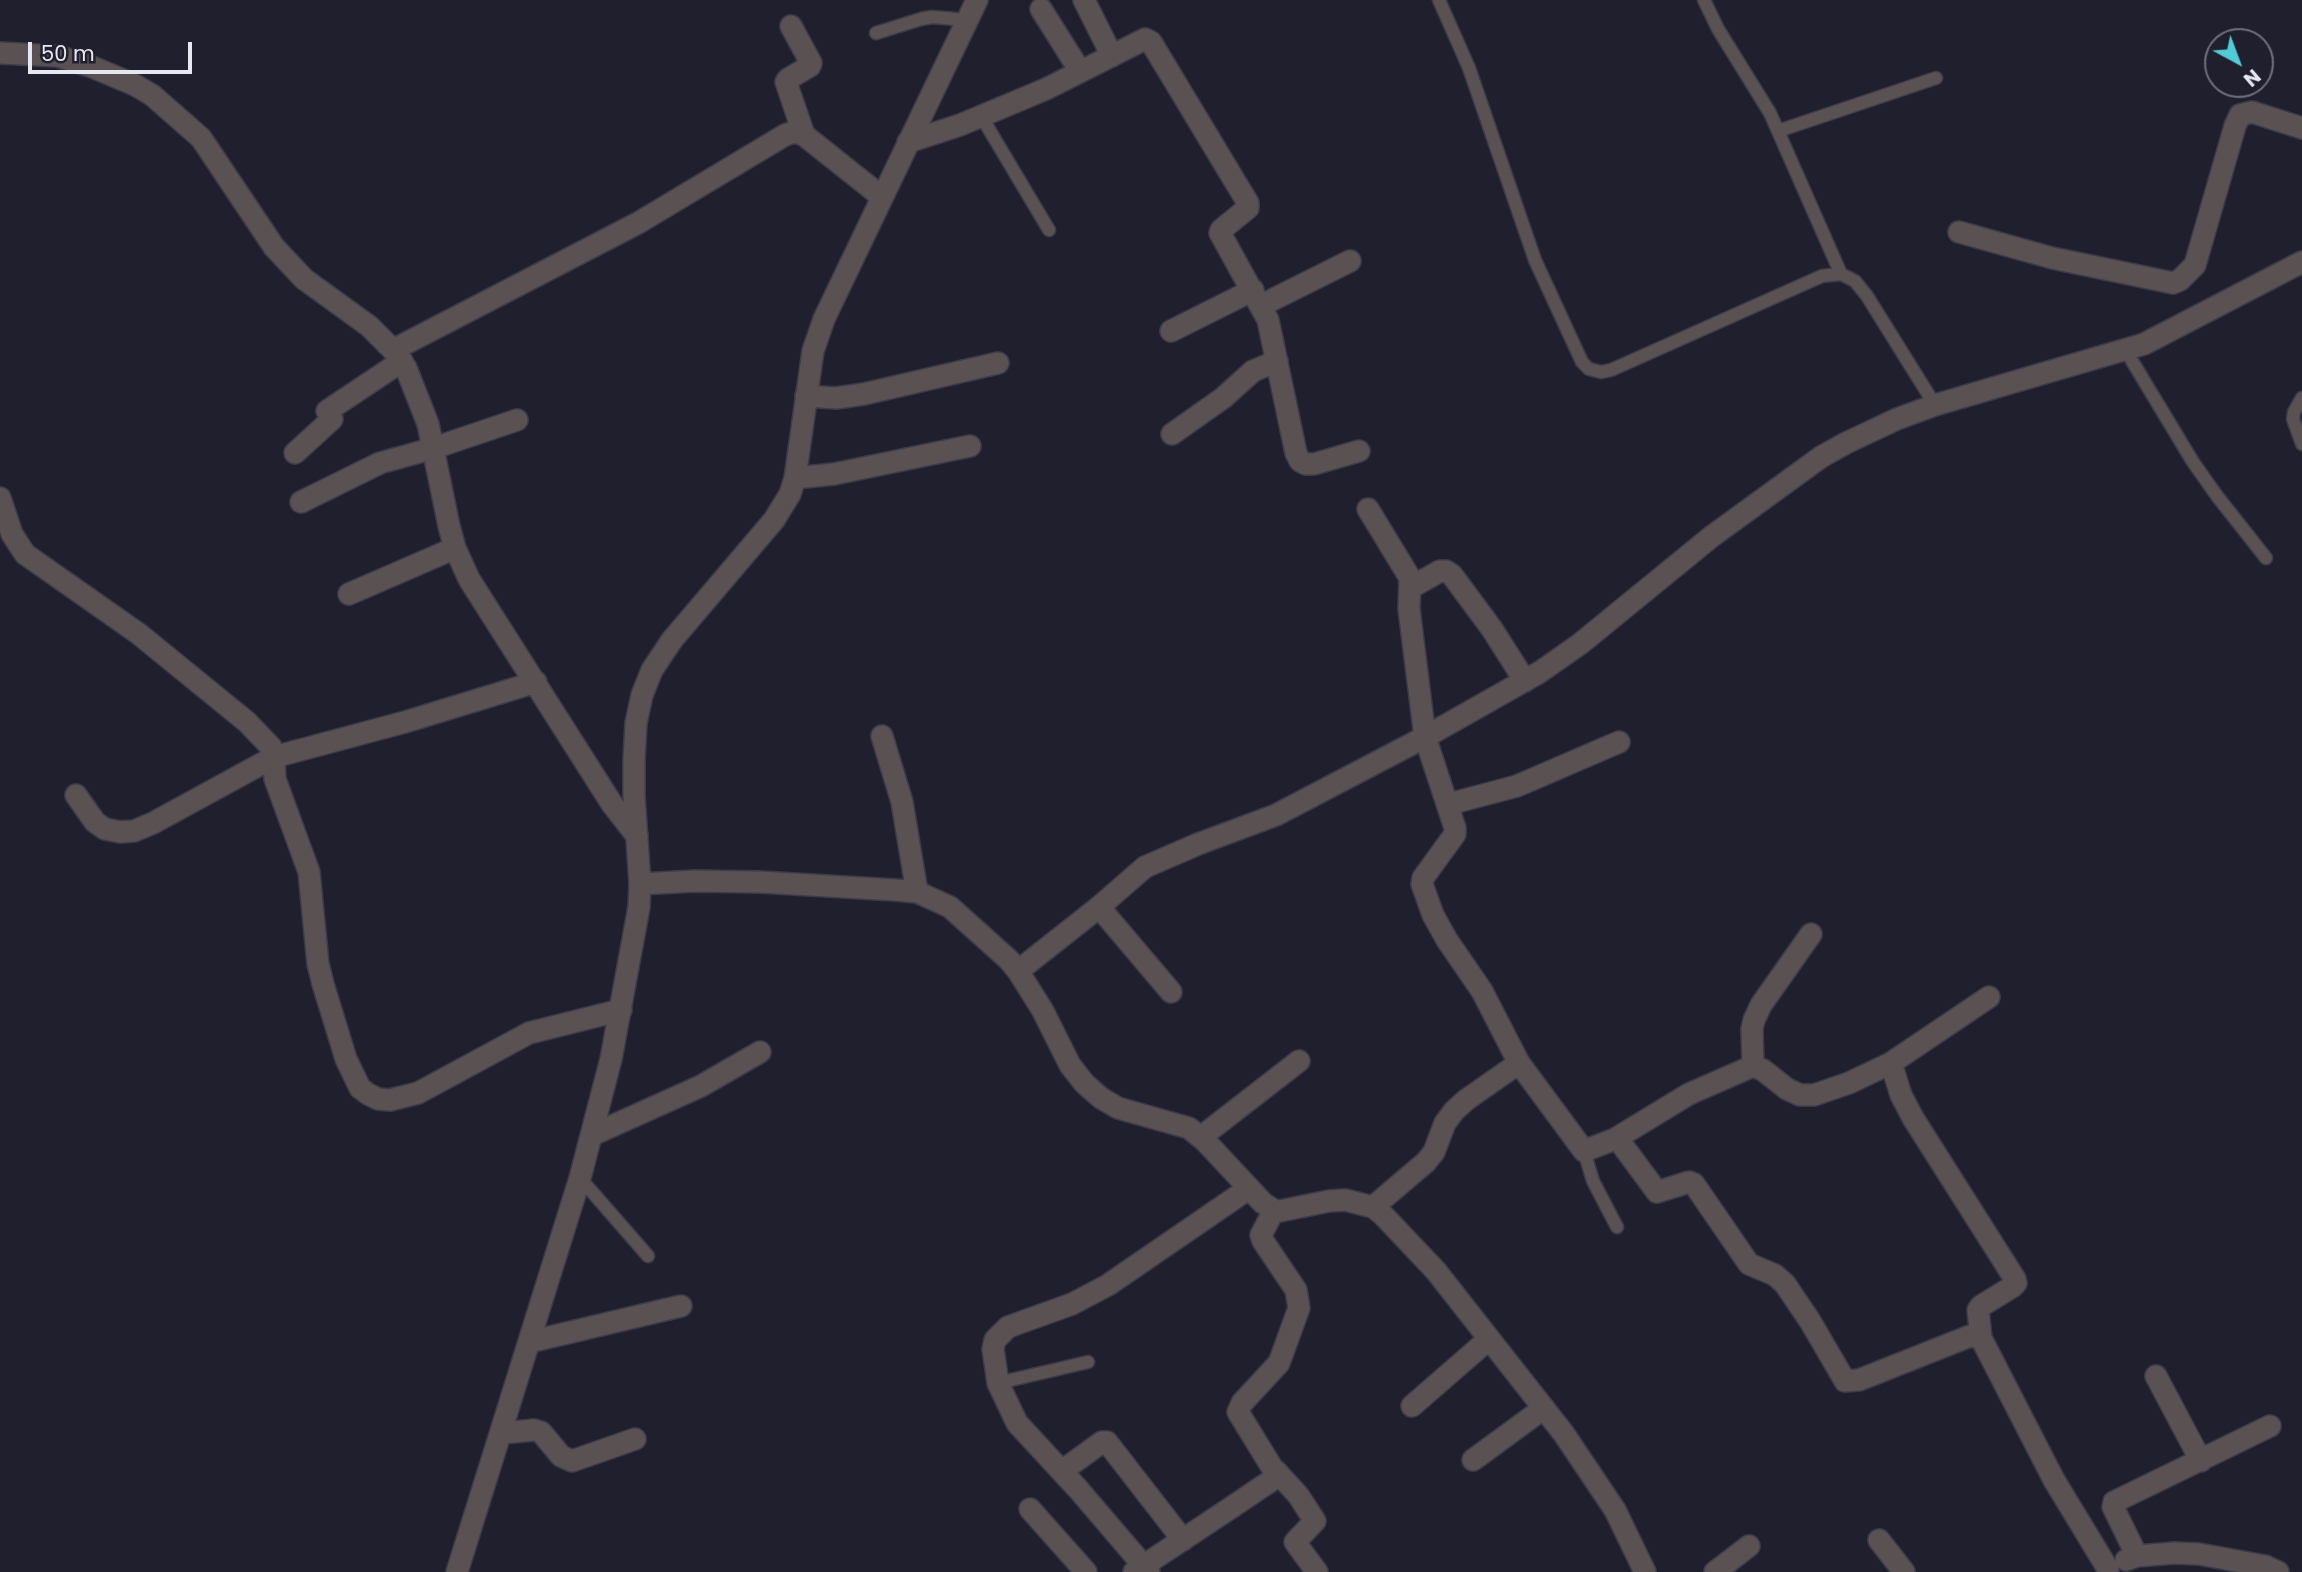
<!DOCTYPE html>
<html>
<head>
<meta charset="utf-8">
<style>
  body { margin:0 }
  #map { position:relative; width:2302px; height:1572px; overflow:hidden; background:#201f2e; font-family:Poppins,sans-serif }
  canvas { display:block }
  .north { position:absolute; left:2204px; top:28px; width:70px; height:70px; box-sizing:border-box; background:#201f2e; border:2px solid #706f7c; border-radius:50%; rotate:139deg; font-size:19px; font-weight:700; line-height:28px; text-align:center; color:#e7e7f2 }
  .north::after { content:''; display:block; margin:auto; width:24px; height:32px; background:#52cbd7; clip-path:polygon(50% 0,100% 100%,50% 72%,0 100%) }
  .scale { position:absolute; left:28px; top:42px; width:164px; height:32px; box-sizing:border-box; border:4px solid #e7e7f2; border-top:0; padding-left:9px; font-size:21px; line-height:24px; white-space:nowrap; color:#e7e7f2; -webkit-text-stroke:5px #201f2e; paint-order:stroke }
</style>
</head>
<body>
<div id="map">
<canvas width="2302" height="1572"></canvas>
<div class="north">N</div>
<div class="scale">50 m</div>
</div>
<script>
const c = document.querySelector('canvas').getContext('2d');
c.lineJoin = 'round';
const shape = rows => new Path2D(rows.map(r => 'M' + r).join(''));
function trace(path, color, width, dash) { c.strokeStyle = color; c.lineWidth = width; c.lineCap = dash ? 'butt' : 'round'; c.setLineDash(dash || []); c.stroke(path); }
const service = shape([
  [1439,0,1469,68,1535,260,1582,362,1589,369,1601,372,1611,370,1822,276,1841,274,1855,281,1867,296,1935,405],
  [1704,0,1718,29,1770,113,1841,274],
  [876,33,921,19,932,17,967,20],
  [981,116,1049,230],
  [1778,131,1936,78],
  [2126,351,2193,462,2217,496,2266,558],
  [2302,398,2294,412,2293,419,2302,444],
  [1584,1151,1593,1181,1617,1227],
  [580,1178,648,1256],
  [998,1383,1088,1362]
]);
const minor = shape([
  [1084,0,1112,56],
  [1041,9,1080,71],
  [791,26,811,63,810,66,788,79,786,82,804,135],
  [0,53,57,56,90,66,135,85,152,95,201,138,274,247,290,264,304,279,369,326,393,350,406,368,428,424,449,526,455,548,469,579,612,804,637,836],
  [908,142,960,125,1046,89,1145,39,1151,42,1248,203,1248,208,1221,230,1220,233,1268,320,1296,453,1300,461,1306,464,1314,464,1359,451],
  [1959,232,2052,258,2173,283,2180,280,2195,265,2235,126,2240,115,2252,112,2302,128],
  [1262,305,1350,261],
  [1171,331,1253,290],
  [393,350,638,223,785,135,794,132,804,135,882,197],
  [806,396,836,398,864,394,998,363],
  [1172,434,1223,398,1253,371,1277,361],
  [295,453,330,421,332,419,327,411,402,361],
  [795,478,834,474,970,446],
  [0,498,12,534,25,554,139,634,247,722,271,747,274,757,275,779,309,872,318,964,323,984,346,1059,360,1088,368,1094,378,1099,390,1100,418,1093,529,1033,621,1010],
  [301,502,380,463,434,448,517,420],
  [1368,509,1410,578,1409,609,1425,737,1455,828,1455,834,1423,878,1422,884,1433,915,1447,940,1482,991,1519,1063,1584,1151,1615,1139,1620,1142,1657,1192,1689,1182,1694,1184,1749,1264,1775,1275,1785,1284,1810,1321,1845,1381,1859,1380,1970,1336,1981,1338,2054,1480,2108,1569],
  [1410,588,1440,571,1446,571,1452,575,1492,629,1525,681],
  [349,594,455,548],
  [882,736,902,802,917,892],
  [76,795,95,822,105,829,120,832,134,831,153,823,274,757,405,722,536,682],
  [1449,804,1517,786,1619,742],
  [640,884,695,881,760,882,895,890,917,892,950,907,1009,960,1018,971,1043,1011,1070,1065,1084,1083,1101,1098,1118,1108,1189,1128,1206,1142,1263,1203,1274,1210,1280,1211,1329,1201,1345,1200,1373,1207,1383,1215,1436,1271,1564,1434,1615,1510,1645,1572],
  [1099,907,1171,992],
  [1018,971,1099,907,1145,867,1198,844,1276,815,1425,737,1540,672,1580,644,1711,537,1821,457,1846,443,1897,419,1935,405,2144,344,2302,262],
  [1891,1063,1901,1095,1913,1118,2015,1279,2016,1283,2012,1287,1981,1306,1978,1310,1981,1338],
  [1753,1066,1752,1029,1754,1020,1761,1005,1811,934],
  [592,1135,701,1086,760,1052],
  [1201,1137,1299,1061],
  [1615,1139,1689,1094,1753,1066,1763,1070,1787,1089,1800,1095,1814,1095,1849,1083,1891,1063,1989,997],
  [1373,1207,1426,1162,1434,1152,1445,1123,1454,1111,1466,1100,1519,1063],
  [529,1342,681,1306],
  [2156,1376,2201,1461],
  [1412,1406,1489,1339],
  [502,1433,534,1430,541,1432,561,1456,572,1461,635,1439],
  [1473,1460,1544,1408],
  [1062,1471,1102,1442,1107,1442,1183,1540],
  [1276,1471,1298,1495,1315,1521,1295,1542,1317,1572],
  [1030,1509,1086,1572],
  [1879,1540,1904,1572],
  [2137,1556,2113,1507,2114,1502,2270,1426],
  [2126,1560,2137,1556,2175,1553,2199,1554,2265,1566,2278,1572],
  [1134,1572,1232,1507,1272,1480,1276,1474,1238,1412,1242,1403,1279,1363,1299,1308,1296,1290,1263,1241,1261,1235,1274,1210],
  [1149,1572,1078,1489,1017,1423,998,1383,993,1349,995,1340,1008,1327,1072,1304,1108,1285,1248,1189],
  [1715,1572,1749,1546]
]);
const tertiary = shape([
  [457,1572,580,1178,611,1059,639,907,640,884,634,796,634,760,636,723,642,695,652,670,672,640,774,520,790,494,795,478,813,351,824,319,977,0]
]);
trace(service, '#3c3b49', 15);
trace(minor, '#3c3b49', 24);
trace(tertiary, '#3c3b49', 24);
trace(service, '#5a5153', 12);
trace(minor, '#5a5153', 21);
trace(tertiary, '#5a5153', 21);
</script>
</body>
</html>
